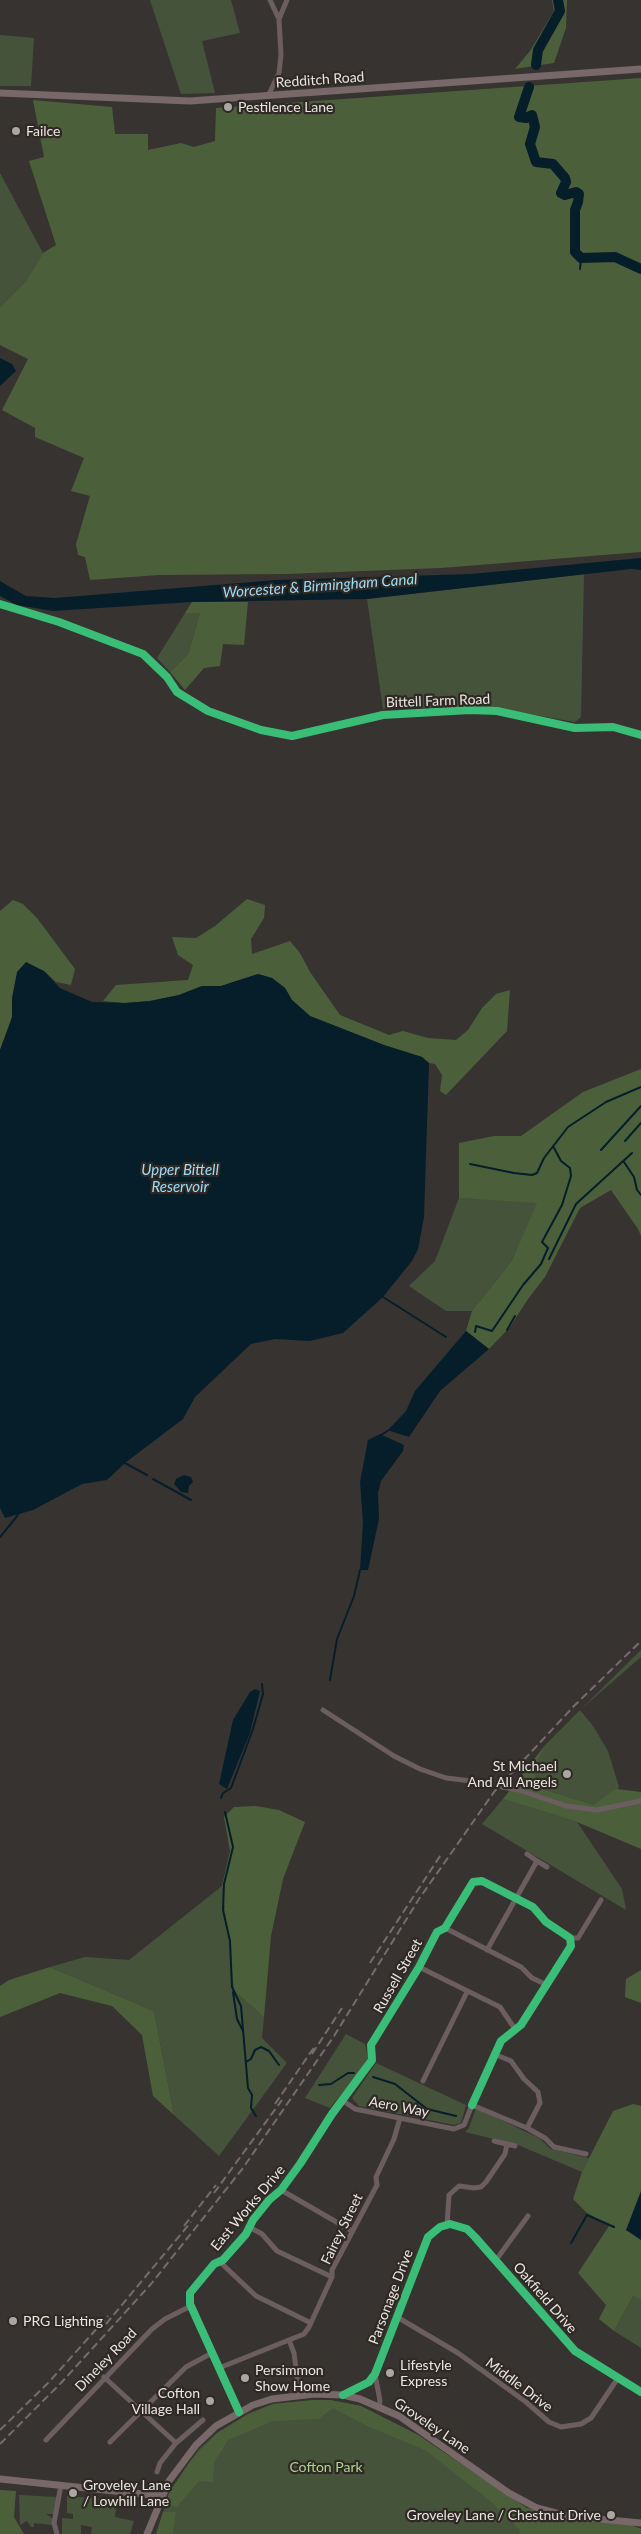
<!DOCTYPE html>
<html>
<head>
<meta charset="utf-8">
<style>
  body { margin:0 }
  canvas { display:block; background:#363331 }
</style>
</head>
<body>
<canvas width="641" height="2534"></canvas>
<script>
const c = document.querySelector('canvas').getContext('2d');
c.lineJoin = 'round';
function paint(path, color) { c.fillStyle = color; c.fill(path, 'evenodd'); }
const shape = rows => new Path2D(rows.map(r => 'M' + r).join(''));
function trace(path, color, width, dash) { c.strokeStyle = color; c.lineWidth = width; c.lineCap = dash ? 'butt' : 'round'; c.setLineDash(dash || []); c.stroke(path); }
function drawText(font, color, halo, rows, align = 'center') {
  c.font = font + ' Lato,sans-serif'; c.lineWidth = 4.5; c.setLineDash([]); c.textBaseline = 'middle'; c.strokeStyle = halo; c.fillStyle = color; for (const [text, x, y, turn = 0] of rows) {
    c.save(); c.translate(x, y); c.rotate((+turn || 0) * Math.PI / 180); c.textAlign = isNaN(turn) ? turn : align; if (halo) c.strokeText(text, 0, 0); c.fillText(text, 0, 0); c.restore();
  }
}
const green = shape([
  [150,0,231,0,240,33,202,41,215,93,181,94],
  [0,35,34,38,31,86,0,86],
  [0,173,43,253,26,281,0,307],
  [584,574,581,717,575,722,484,706,383,709,367,599],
  [185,613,200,613,188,654,170,672,157,658],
  [459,1198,539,1200,511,1262,472,1311,446,1311,409,1286,435,1261],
  [641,1650,641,1657,580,1710,593,1726,608,1751,619,1787,614,1795,594,1805,536,1787,535,1766,546,1744,580,1710],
  [503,1799,577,1822,622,1889,626,1910,482,1824],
  [222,1886,234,1991,264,2017,262,2038,287,2063,219,2156,174,2115,154,2011,50,1967,85,1957,129,1960],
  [346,2034,365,2044,368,2058,357,2075,330,2108,305,2098],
  [376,2063,466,2105,461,2123,454,2125,359,2106,352,2098],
  [476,2108,539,2138,551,2149,589,2158,582,2172,518,2145,465,2132,469,2128],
  [633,2296,641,2300,641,2348,614,2331],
  [314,2400,330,2400,361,2406,418,2435,527,2508,578,2521,631,2525,641,2529,641,2534,156,2534,170,2491,199,2449,217,2433,248,2414,273,2404],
  [19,2495,57,2497,54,2514,46,2514,53,2519,52,2525,34,2523,34,2527,31,2527,27,2521,20,2525],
  [67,2496,117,2500,115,2517,134,2521,130,2534,91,2534,92,2527,81,2525,81,2534,62,2534,62,2518,73,2519,73,2514,67,2513]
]);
const forest = shape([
  [552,0,567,0,566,28,554,63,515,69,530,51,554,11],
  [641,78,641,552,441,568,286,574,159,575,90,580,85,557,78,555,76,544,90,496,71,491,84,458,35,437,35,428,2,410,28,359,0,345,0,307,26,281,43,253,56,245,29,161,44,157,33,100,112,107,115,134,148,134,148,150,181,143,194,147,215,141,216,108],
  [192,602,248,602,244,645,223,644,220,666,204,668,185,690,170,672,188,654,200,613,185,613],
  [247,899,265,905,264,918,251,939,252,954,290,941,300,953,310,972,340,1015,389,1035,403,1031,428,1038,456,1040,468,1030,482,1008,496,994,510,990,507,1031,446,1095,440,1091,442,1075,435,1064,429,1063,422,1057,384,1045,310,1016,292,1000,285,988,272,978,258,974,221,986,202,986,179,995,150,1001,125,1003,103,1001,116,985,188,980,193,965,178,955,172,937,196,938,215,926],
  [13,900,23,904,37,918,75,969,71,985,56,982,44,971,12,998,13,1017,0,1050,0,911],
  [641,1069,641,1236,638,1229,611,1190,580,1208,545,1277,528,1299,510,1327,489,1349,466,1331,472,1311,511,1262,537,1203,459,1198,459,1143,494,1136,521,1136,583,1092],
  [546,1744,535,1766,536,1787,594,1805,609,1793,617,1789,641,1792,641,1849,577,1822,503,1799],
  [256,1806,279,1810,305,1822,283,1879,271,1936,264,2017,234,1991,222,1886,230,1851,224,1817,234,1807],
  [50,1967,154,2011,174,2115,153,2096,142,2035,112,2006,60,1993,0,2017,0,1986,9,1980],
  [641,1970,641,2003,625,1997,626,1979],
  [633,2104,641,2106,641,2300,633,2296,614,2331,599,2319,606,2305,578,2273,609,2226,587,2213,573,2199,582,2172,613,2111],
  [314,2400,330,2400,361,2406,418,2435,527,2508,578,2521,631,2525,641,2529,641,2534,519,2534,520,2530,489,2500,425,2450,367,2426,333,2408,319,2419,273,2421,228,2440,214,2463,213,2482,199,2481,177,2507,165,2504,170,2491,191,2460,217,2433,248,2414,273,2404],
  [0,2490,16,2491,14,2517,24,2534,0,2534],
  [163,2512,176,2512,173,2534,156,2534]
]);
const water = shape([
  [0,358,12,364,16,371,0,386],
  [641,558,641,570,631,569,367,599,192,602,53,611,17,605,0,596,0,581,26,596,55,598,276,580,471,574],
  [26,962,44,971,60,988,92,1002,125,1003,150,1001,179,995,202,986,221,986,258,974,272,978,285,988,292,1000,310,1016,384,1045,422,1057,429,1063,424,1217,418,1249,412,1261,383,1297,343,1333,310,1341,275,1339,251,1344,195,1397,183,1419,125,1463,107,1480,82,1484,33,1510,5,1518,0,1508,0,1050,12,1017,12,998,17,972],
  [466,1331,489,1349,440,1391,409,1437,390,1431,389,1429,406,1411,415,1391],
  [380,1434,404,1445,403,1451,381,1481,378,1493,379,1519,368,1570,360,1570,363,1522,360,1482,368,1440],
  [184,1475,191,1477,193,1482,189,1486,188,1493,181,1492,174,1484,176,1479],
  [255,1689,260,1691,250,1733,227,1789,219,1784,233,1720,250,1692],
  [641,2191,641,2240,626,2230]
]);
const stream = shape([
  [580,269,581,258],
  [625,1141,641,1123],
  [601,1150,641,1106],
  [624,1162,634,1177,637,1190,641,1195],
  [470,1164,514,1173,532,1175,537,1173,544,1158,568,1127,606,1102,641,1087],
  [549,1259,576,1204,632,1153],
  [383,1297,446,1337],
  [507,1330,515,1316],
  [475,1332,476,1326,492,1331,523,1285,541,1264,548,1248,542,1242,562,1205,571,1176,570,1168,561,1161,553,1146],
  [381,1435,389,1430],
  [125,1463,147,1475],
  [153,1479,191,1500],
  [0,1537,18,1515],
  [330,1680,337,1639,354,1596,360,1570],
  [221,1798,223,1793,231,1788,253,1729,263,1694,262,1684],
  [225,1812,233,1847,224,1884,223,1910,230,1941,232,1987,241,2006,248,2088,252,2095,251,2108,256,2116],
  [233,1992,237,2019,243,2031],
  [246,2062,251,2059,255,2050,261,2047,269,2051,279,2065],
  [373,2077,395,2084,427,2109,456,2116],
  [319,2085,331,2084,348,2073,354,2073],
  [571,2243,587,2215,614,2227]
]);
const river = shape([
  [536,65,538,50,560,11,558,0],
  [529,87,519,117,526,118,532,115,535,127,530,144,536,162,553,164,565,178,566,182,561,193,565,195,576,192,579,194,578,202,575,210,575,252,581,258,615,257,641,269]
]);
const streetTunnel = shape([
  [488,1783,502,1787]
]);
const street = shape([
  [279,19,287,0],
  [268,96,279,73,281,55,279,19,270,0],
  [0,604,59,622,143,654,167,677,177,692,208,711,261,730,292,736,383,715,470,710,497,711,575,728,613,727,641,735],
  [323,1710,394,1756,420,1769,446,1778,488,1783],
  [502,1787,519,1790,566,1806,597,1810,641,1801],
  [527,1854,537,1861],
  [445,1928,521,1967,532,1978,547,1985],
  [570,1938,578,1938,601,1900],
  [487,1950,537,1861,547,1867],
  [419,1967,500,2007,515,2029],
  [494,2054,511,2061,524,2079,538,2092,540,2103,527,2128,545,2138,554,2147,586,2154],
  [423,2081,467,1992],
  [342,2100,355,2109,454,2129,464,2125,472,2105,527,2128],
  [494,2141,515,2146],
  [281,2190,352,2231],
  [447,2225,449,2195,459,2186,474,2188,481,2187,486,2182,505,2154,507,2144],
  [251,2228,262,2234,277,2251,332,2277],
  [496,2260,528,2216],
  [220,2262,256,2296,311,2323],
  [397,2317,458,2353,526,2402,549,2422,561,2427,581,2424,591,2418,618,2378],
  [289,2340,294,2353,298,2384],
  [219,2368,304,2334,309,2327,332,2277,332,2270,377,2185,376,2177,394,2139,400,2118],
  [375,2374,380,2401,379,2406],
  [104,2377,176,2443],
  [344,2395,369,2382,375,2374,428,2237,440,2227,450,2224,467,2229,475,2237,575,2351,641,2392],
  [239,2412,190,2304,190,2293,214,2264,223,2260,246,2234,253,2220,269,2200,281,2190,300,2164,332,2114,372,2060,371,2045,419,1967,437,1932,445,1928,473,1882,482,1881,533,1907,546,1922,570,1938,571,1946,521,2025,501,2041,472,2105],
  [46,2440,152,2329,165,2319,191,2306],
  [110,2442,186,2367,212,2353],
  [157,2472,160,2463,176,2443,203,2420],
  [57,2534,54,2523,61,2485]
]);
const secondary = shape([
  [0,93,190,101,641,69],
  [0,2479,162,2496],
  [147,2534,169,2481,196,2445,216,2426,253,2405,272,2399,314,2394,343,2395,360,2399,399,2416,509,2493,537,2508,567,2516,641,2523]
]);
const rail = shape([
  [370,1963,442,1853],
  [312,2054,342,2008],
  [275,2104,315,2046],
  [214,2193,282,2100],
  [184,2226,216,2185],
  [106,2324,191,2222],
  [0,2430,49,2382,108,2316],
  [0,2444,61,2383,151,2284,243,2168,334,2036,419,1899,494,1792,574,1706,641,1641]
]);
const cycleway = shape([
  [0,604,59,622,143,654,167,677,177,692,208,711,261,730,292,736,383,715,470,710,497,711,575,728,613,727,641,735],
  [343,2395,369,2382,375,2374,428,2237,440,2227,450,2224,467,2229,475,2237,575,2351,641,2392],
  [239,2412,190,2304,190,2293,214,2264,223,2260,246,2234,253,2220,269,2200,281,2190,300,2164,332,2114,372,2060,371,2045,419,1967,437,1932,445,1928,473,1882,482,1881,533,1907,546,1922,570,1938,571,1946,521,2025,501,2041,472,2105]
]);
const markers = [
  [228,107,5,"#aaa7a3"],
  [16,131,5,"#aaa7a3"],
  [567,1774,5,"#aaa7a3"],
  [13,2321,5,"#aaa7a3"],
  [390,2373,5,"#aaa7a3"],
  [245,2378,5,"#aaa7a3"],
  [210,2401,5,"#aaa7a3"],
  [73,2493,5,"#aaa7a3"],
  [611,2515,5,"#aaa7a3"]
];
const streetNames = [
  ["Redditch Road",320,80,-4],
  ["Bittell Farm Road",438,701,-2],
  ["Russell Street",398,1976,-60],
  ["Aero Way",399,2107,11],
  ["East Works Drive",248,2208,-50],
  ["Fairey Street",342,2229,-64],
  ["Parsonage Drive",391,2297,-69],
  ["Oakfield Drive",545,2298,49],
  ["Dineley Road",106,2360,-46],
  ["Middle Drive",519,2385,37],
  ["Groveley Lane",432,2426,34]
];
const poiNames = [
  ["Pestilence Lane",238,107],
  ["Failce",26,131],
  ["St Michael",557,1766,"right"],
  ["And All Angels",557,1782,"right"],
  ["PRG Lighting",23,2321],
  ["Lifestyle",400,2365],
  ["Express",400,2381],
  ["Persimmon",255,2370],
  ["Show Home",255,2386],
  ["Cofton",200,2393,"right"],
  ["Village Hall",200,2409,"right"],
  ["Groveley Lane",83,2485],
  ["/ Lowhill Lane",83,2501],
  ["Groveley Lane / Chestnut Drive",601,2515,"right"]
];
const parkNames = [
  ["Cofton Park",326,2467]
];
const waterNames = [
  ["Worcester & Birmingham Canal",320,586,-4],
  ["Upper Bittell",180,1170],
  ["Reservoir",180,1187]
];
paint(green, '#45533b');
paint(forest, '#4b5f3b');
paint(water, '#061e29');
trace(stream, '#061e29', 2);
trace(river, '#061e29', 10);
trace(streetTunnel, '#514e4b', 5, [5, 2.5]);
trace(street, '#6c5e60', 5);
trace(secondary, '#786869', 7);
trace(rail, '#756c6c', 2, [8, 4]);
trace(cycleway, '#3abd76', 8);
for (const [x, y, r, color] of markers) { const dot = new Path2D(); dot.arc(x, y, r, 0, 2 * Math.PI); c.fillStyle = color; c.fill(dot); trace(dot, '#2f2924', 2); }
drawText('14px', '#e9e5e1', '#2f2924', streetNames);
drawText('14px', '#e9e5e1', '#2f2924', poiNames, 'left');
drawText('14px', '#acd491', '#2f2924', parkNames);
drawText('italic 15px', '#9adcfb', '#2f2924', waterNames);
</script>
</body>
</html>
